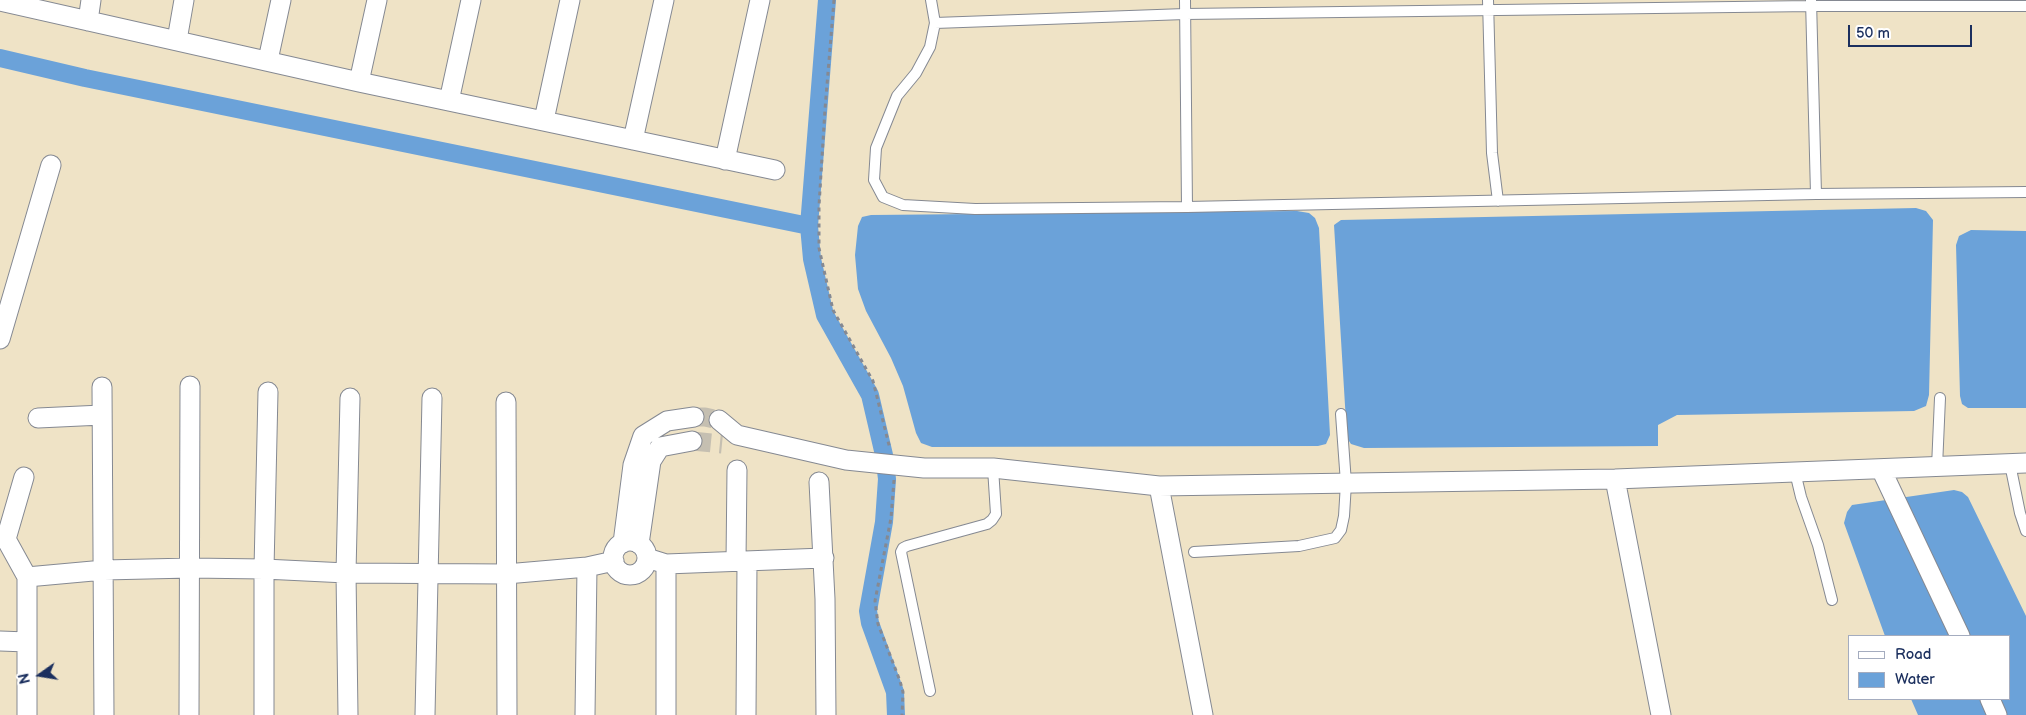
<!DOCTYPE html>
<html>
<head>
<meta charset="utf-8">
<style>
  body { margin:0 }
  #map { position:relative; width:2026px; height:715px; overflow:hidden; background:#efe3c6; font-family:"Balsamiq Sans",sans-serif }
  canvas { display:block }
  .legend { position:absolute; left:1848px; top:635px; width:162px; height:65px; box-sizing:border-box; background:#fff; border:1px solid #a4acbf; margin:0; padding:6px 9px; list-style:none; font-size:15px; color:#1b2f5e }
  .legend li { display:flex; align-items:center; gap:10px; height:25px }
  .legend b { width:25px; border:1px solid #a4acbf }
  .north { position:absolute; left:15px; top:650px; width:50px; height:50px; -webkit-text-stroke:4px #fff; paint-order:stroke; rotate:257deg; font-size:14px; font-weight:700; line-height:20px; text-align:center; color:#1b2f5e }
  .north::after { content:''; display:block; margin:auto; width:18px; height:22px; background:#1b2f5e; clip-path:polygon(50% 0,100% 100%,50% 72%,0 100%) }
  .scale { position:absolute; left:1848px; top:25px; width:124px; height:22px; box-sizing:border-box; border:2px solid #1b2f5e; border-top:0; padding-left:6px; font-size:15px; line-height:18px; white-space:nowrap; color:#1b2f5e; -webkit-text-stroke:4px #fff; paint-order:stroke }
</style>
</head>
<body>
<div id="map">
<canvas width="2026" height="715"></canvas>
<ul class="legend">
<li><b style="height:6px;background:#fff"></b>Road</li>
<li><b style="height:14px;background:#6ba2d9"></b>Water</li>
</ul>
<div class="north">N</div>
<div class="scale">50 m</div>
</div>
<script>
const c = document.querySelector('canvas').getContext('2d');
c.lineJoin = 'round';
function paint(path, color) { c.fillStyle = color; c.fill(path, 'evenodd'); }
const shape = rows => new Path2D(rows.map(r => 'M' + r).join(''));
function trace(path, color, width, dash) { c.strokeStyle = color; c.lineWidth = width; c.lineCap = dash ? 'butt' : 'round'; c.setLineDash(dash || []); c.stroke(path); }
const water = shape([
  [1916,208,1926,211,1933,220,1929,395,1926,406,1914,411,1677,415,1658,425,1658,446,1364,448,1351,444,1347,438,1334,225,1341,220],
  [1297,211,1309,213,1315,218,1319,228,1330,435,1326,444,1318,446,932,447,921,443,916,433,903,386,891,358,866,311,858,289,855,255,858,226,862,217,871,215],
  [1971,230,2026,231,2026,408,1968,408,1962,404,1960,396,1956,245,1959,236],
  [1954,490,1962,492,1968,497,2026,616,2026,715,1918,715,1911,699,2010,699,2010,636,1885,636,1844,523,1847,512,1852,505]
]);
const canal = shape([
  [827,0,809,226,812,259,825,315,870,395,884,455,887,479,884,522,868,611,870,623,895,692,896,715],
  [0,58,85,78,809,226]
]);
const minorTunnel = shape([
  [694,417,705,417,719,420],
  [692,441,722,444]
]);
const path = shape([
  [834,0,825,109,819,206,819,248,833,310,873,381,890,449],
  [894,480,891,518,875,601,878,624,900,681,903,692,902,715]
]);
const service = shape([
  [931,0,935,23,930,47,916,73,897,96,876,148,874,180,883,197,903,205,975,209,1187,207,1816,194,2026,192],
  [1185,0,1187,207],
  [1488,0,1492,153,1498,201],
  [1811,0,1816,194],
  [935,23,1185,14,1812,6,2026,6],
  [2010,464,2020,513,2026,531],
  [1937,467,1940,398],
  [1795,472,1801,497,1818,545,1832,600],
  [1194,552,1299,546,1335,538,1341,530,1344,516,1346,483,1341,414],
  [930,691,901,552,903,548,907,546,987,524,992,520,996,514,993,468]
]);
const minor = shape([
  [0,1,359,82,775,170],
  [88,21,91,0],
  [177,40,184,0],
  [268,60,281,0],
  [359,82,377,0],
  [449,101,471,0],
  [544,120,570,0],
  [633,140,664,0],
  [725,160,760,0],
  [0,339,51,165],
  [102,387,104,715],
  [506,402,507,715],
  [38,418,102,415],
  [719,420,737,435,846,460,924,468,993,468,1159,486,1615,479,2026,463],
  [1881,469,1960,636],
  [24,477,6,539,27,577],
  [1615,479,1661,715],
  [819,482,825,599,826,715],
  [1159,486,1203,715],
  '613 558a17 17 0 1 1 34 0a17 17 0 1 1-34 0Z',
  [623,543,633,465,643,436,667,421,694,417],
  [639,544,651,461,660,447,692,441],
  [647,558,666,564,824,558],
  [736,561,737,470],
  [0,641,27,642],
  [1990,699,1997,715],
  [27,715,27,577,104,570,190,568,264,569,346,573,506,574,587,567,614,561],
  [189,715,190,386],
  [264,715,264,569,268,392],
  [348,715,346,573,350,398],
  [425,715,432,398],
  [585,715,587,567],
  [666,715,666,564],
  [746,715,747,561]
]);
paint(water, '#6ba2d9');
trace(canal, '#6ba2d9', 18);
trace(minorTunnel, '#c5bfb1', 19, [19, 9]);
trace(service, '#858992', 12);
trace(minor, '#858992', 21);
trace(path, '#858992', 3, [4, 4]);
trace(service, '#fff', 10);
trace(minor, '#fff', 19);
</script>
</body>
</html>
